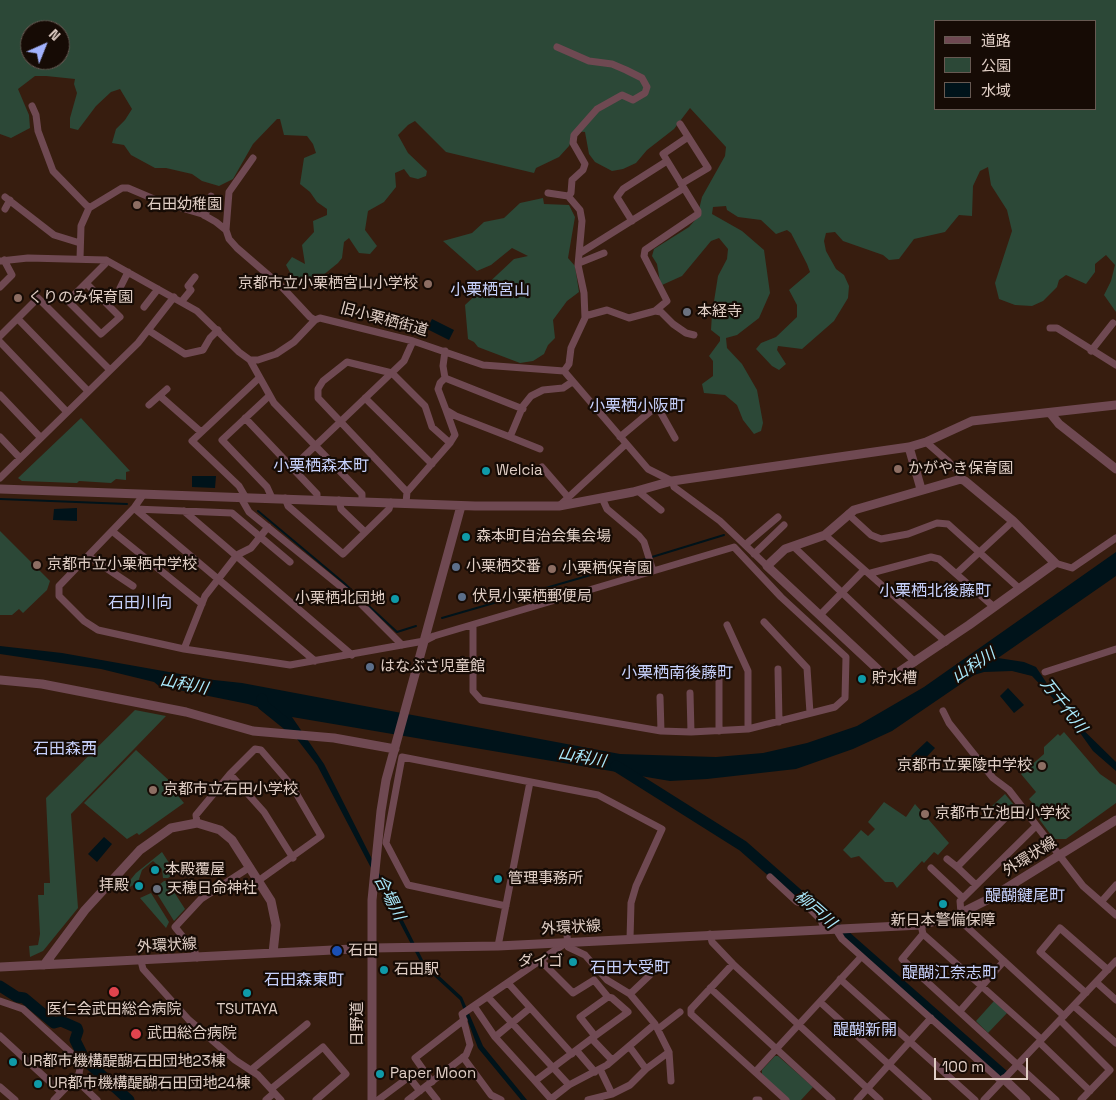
<!DOCTYPE html>
<html>
<head>
<meta charset="utf-8">
<style>
  body { margin:0 }
  #map { position:relative; width:1116px; height:1100px; overflow:hidden; background:#371d0f; font-family:"Space Grotesk","Noto Sans JP",sans-serif }
  canvas { display:block }
  .legend { position:absolute; left:934px; top:20px; width:162px; height:90px; box-sizing:border-box; background:#160b05; border:1px solid #675952; margin:0; padding:6px 9px; list-style:none; font-size:15px; color:#e0cec5 }
  .legend li { display:flex; align-items:center; gap:10px; height:25px }
  .legend b { width:25px; border:1px solid #675952 }
  .north { position:absolute; left:20px; top:20px; width:50px; height:50px; box-sizing:border-box; background:#160b05; border:1px solid #675952; border-radius:50%; rotate:44deg; font-size:14px; font-weight:700; line-height:20px; text-align:center; color:#e0cec5 }
  .north::after { content:''; display:block; margin:auto; width:18px; height:22px; background:#a2b2fd; clip-path:polygon(50% 0,100% 100%,50% 72%,0 100%) }
  .scale { position:absolute; left:934px; top:1058px; width:94px; height:22px; box-sizing:border-box; border:2px solid #e0cec5; border-top:0; padding-left:6px; font-size:15px; line-height:18px; white-space:nowrap; color:#e0cec5; -webkit-text-stroke:4px #160b05; paint-order:stroke }
</style>
</head>
<body>
<div id="map">
<canvas width="1116" height="1100"></canvas>
<ul class="legend">
<li><b style="height:6px;background:#6f4952"></b>道路</li>
<li><b style="height:14px;background:#2c4837"></b>公園</li>
<li><b style="height:14px;background:#00131a"></b>水域</li>
</ul>
<div class="north">N</div>
<div class="scale">100 m</div>
</div>
<script>
const c = document.querySelector('canvas').getContext('2d');
c.lineJoin = 'round';
function paint(path, color) { c.fillStyle = color; c.fill(path, 'evenodd'); }
const shape = rows => new Path2D(rows.map(r => 'M' + r).join(''));
function trace(path, color, width, dash) { c.strokeStyle = color; c.lineWidth = width; c.lineCap = dash ? 'butt' : 'round'; c.setLineDash(dash || []); c.stroke(path); }
function drawText(font, color, halo, rows, align = 'center') {
  c.font = font + ' "Space Grotesk","Noto Sans JP",sans-serif'; c.lineWidth = 4.5; c.setLineDash([]); c.textBaseline = 'middle'; c.strokeStyle = halo; c.fillStyle = color; for (const [text, x, y, turn = 0] of rows) {
    c.save(); c.translate(x, y); c.rotate((+turn || 0) * Math.PI / 180); c.textAlign = isNaN(turn) ? turn : align; if (halo) c.strokeText(text, 0, 0); c.fillText(text, 0, 0); c.restore();
  }
}
const green = shape([
  [0,0,1116,0,1116,312,1104,295,1111,281,1115,265,1106,255,1095,264,1095,272,1086,284,1066,275,1059,280,1057,287,1043,301,1032,306,1015,305,999,299,995,283,1012,231,1007,210,991,185,988,167,980,171,973,186,972,216,959,215,945,232,914,239,899,259,889,260,883,255,843,241,835,232,826,233,824,241,826,251,836,269,844,275,849,286,848,298,834,321,802,349,778,346,777,350,786,364,779,370,772,366,756,349,761,343,776,337,797,317,797,305,789,290,810,272,807,264,791,233,787,230,776,234,761,220,738,217,727,210,726,206,713,207,712,214,742,231,764,250,770,293,759,318,737,335,726,338,727,348,742,364,757,390,763,423,761,431,754,434,743,420,737,405,725,395,704,393,702,384,713,376,713,361,709,356,720,341,720,337,711,330,712,314,718,276,727,259,728,249,719,238,711,241,682,276,662,285,660,282,657,264,652,256,654,249,689,227,697,218,702,197,725,156,726,147,690,108,674,129,647,150,636,163,623,169,612,171,595,162,589,154,585,132,576,131,569,146,559,157,536,168,534,173,446,152,415,121,408,125,398,135,408,153,427,171,426,176,418,179,410,177,404,169,395,173,396,187,384,202,368,211,365,230,377,246,370,254,359,253,349,238,344,242,342,258,338,263,322,276,307,282,293,278,286,265,292,257,305,264,302,245,314,232,313,221,327,215,327,209,317,202,310,192,300,184,304,158,316,153,313,144,307,136,284,135,280,119,277,119,253,144,233,179,219,186,202,181,192,174,166,168,155,168,131,155,124,145,112,143,116,129,125,120,132,109,120,89,111,92,96,106,78,130,70,128,70,118,77,93,74,84,75,79,46,76,35,76,18,89,29,115,30,128,11,138,0,134],
  [935,21,1095,21,1095,109,935,109],
  [30,30,60,30,60,60,30,60],
  [543,198,544,204,569,205,575,217,568,258,575,266,579,292,567,301,553,320,555,338,548,345,544,354,533,361,520,363,478,347,474,342,468,339,465,305,514,259,528,256,512,248,491,265,477,271,443,241,472,233,484,222,504,218,520,203],
  [81,418,130,471,126,472,126,480,116,479,111,483,79,481,77,483,22,481,18,478],
  [0,531,50,581,47,590,23,613,19,609,12,615,0,615],
  [135,710,166,716,71,814,78,908,43,951,30,957,29,946,38,945,40,934,38,895,44,895,44,883,50,883,46,798],
  [1064,732,1100,774,1116,785,1116,803,1066,839,1054,839,1039,819,1043,816,1029,799,1036,792,1021,774,1044,754,1044,747,1058,734,1060,736],
  [136,750,174,785,179,797,184,803,139,835,137,833,127,839,84,803],
  [1005,794,1014,805,1001,818,991,807],
  [884,802,906,817,915,804,949,843,938,855,934,852,924,863,922,861,897,888,893,882,885,882,859,856,851,858,843,850,861,830,868,836,875,829,868,822],
  [162,852,173,869,170,872,172,875,168,878,163,878,162,869,153,861,142,870,138,882,130,887,127,884,136,873],
  [164,881,167,881,185,909,174,921,154,889],
  [151,893,169,922,166,928,140,898],
  [994,1001,1007,1013,988,1033,976,1021],
  [775,1056,778,1056,813,1087,801,1100,788,1100,762,1074,762,1070]
]);
const water = shape([
  [432,319,454,330,449,340,427,329],
  [192,476,216,476,215,488,192,487],
  [77,508,77,521,53,520,54,509],
  [1116,552,1116,576,998,658,1024,662,1036,667,1068,715,1116,762,1116,771,1093,751,1063,709,1032,676,1012,671,984,672,974,675,892,731,853,749,796,769,707,779,670,781,292,717,324,764,424,962,462,997,483,1046,527,1100,521,1100,478,1048,460,1000,422,965,317,765,277,713,248,704,159,686,154,682,101,669,0,654,0,646,62,653,214,680,242,683,620,754,716,757,763,753,807,743,857,726,924,687],
  [1008,688,1024,705,1014,713,1000,696],
  [927,741,935,748,919,765,911,756],
  [104,837,112,844,97,862,88,854]
]);
const stream = shape([
  [0,499,127,504],
  [258,511,344,583,397,632,416,626],
  [652,557,724,535],
  [442,618,646,559]
]);
const river = shape([
  [262,699,263,705,294,730],
  [616,766,743,846,1003,1075],
  [0,986,17,997,24,998,54,1023,61,1021,77,1028,78,1031,75,1040,85,1060,129,1100]
]);
const minor = shape([
  [557,47,589,61,612,64,626,70,642,78,647,87,645,93,633,100,622,95,597,109,574,135,573,143,585,164,583,170,572,180,571,193,568,196],
  [32,106,36,115,38,131,53,171,89,208],
  [680,124,708,168,681,184],
  [548,193,568,196,580,210,582,221,578,265,584,293,585,318,571,348,569,364,564,371],
  [5,197,54,235,80,243],
  [5,209,10,200],
  [205,216,211,196],
  [632,221,617,197,623,189,667,161],
  [226,230,229,192,253,158],
  [580,253,684,188],
  [80,259,81,226,89,208,122,188,128,188,161,202,202,214,216,222,226,230,229,239,237,248,281,286,310,317,315,320],
  [0,261,28,258,106,260,197,311,239,352,250,360,258,360,276,354,294,342,315,320,320,318,413,341,483,365,564,371],
  [579,263,604,253],
  [86,283,120,317,101,334,68,301,105,264,106,260],
  [0,287,12,275,4,260],
  [120,288,128,272],
  [182,301,191,290,188,286,195,277],
  [144,307,158,289],
  [655,311,667,301,644,256,645,250,698,214,698,211,663,154,688,137],
  [585,316,607,310,629,318,655,311,661,312,673,324,686,333,694,335],
  [18,319,88,391],
  [1050,328,1057,328,1116,365],
  [148,330,185,354,203,350,210,338,218,330],
  [0,336,38,298,110,370],
  [0,342,67,412],
  [445,351,443,366,445,378,440,383,438,389,446,410,456,416,510,437,523,406,531,396,543,390,563,388,572,382],
  [1091,351,1113,323],
  [250,360,274,403,362,494,362,501],
  [564,371,648,469,672,481,674,487,720,521,767,566],
  [445,378,523,409],
  [0,395,41,438],
  [160,396,201,432],
  [269,396,222,440,267,487,272,498],
  [365,398,432,464],
  [149,405,167,389],
  [446,410,455,435,450,443],
  [245,418,317,494,317,499],
  [0,437,20,458],
  [510,437,540,449],
  [620,437,657,406,675,438],
  [926,442,949,462,959,473,961,479],
  [293,467,404,361,413,341],
  [542,467,568,497],
  [0,478,138,343,174,297],
  [638,491,661,510],
  [143,495,134,508,59,586,59,596,84,621,98,630,184,649,290,665,424,641,434,636,734,547,781,597,846,657,845,698,835,707,748,729,691,732,661,731,481,700,473,691,473,625],
  [241,498,249,512,356,599,402,645],
  [246,498,239,486,192,441,259,378],
  [285,498,288,506,343,554,389,509,391,502],
  [602,498,607,509,639,536,644,542,653,571],
  [339,500,341,509,365,532],
  [406,503,407,492,450,443,432,427,425,406,392,373,347,362,323,381,318,389,318,398,407,492],
  [559,506,626,444],
  [134,508,315,661],
  [135,509,232,513,290,562],
  [184,511,352,655],
  [848,514,871,535,881,539,908,534,937,523,948,524,1020,589],
  [112,531,202,604],
  [825,535,946,642],
  [745,545,778,517],
  [794,547,915,662],
  [754,554,784,525],
  [88,556,133,586],
  [1055,563,1072,568,1116,538],
  [871,573,931,557,939,559,994,607],
  [957,573,1013,521],
  [820,615,864,570],
  [764,622,807,668,810,713],
  [727,625,748,671,748,729],
  [184,649,205,596,237,555,251,548,268,527],
  [778,669,779,722],
  [1045,672,1116,649],
  [719,676,719,731],
  [690,693,691,732],
  [660,697,661,731],
  [943,711,949,723,993,778,1009,790,1083,886,1116,915],
  [230,774,264,812,293,858],
  [197,823,196,815,230,774,255,749,261,750,292,786,321,836,258,881],
  [947,859,957,867],
  [931,868,963,898],
  [770,877,797,902,804,903,821,920,824,929],
  [976,885,957,867,1019,804],
  [1101,902,1116,885],
  [506,906,408,885,386,843,402,757,598,795,662,829,636,886,631,903,630,939],
  [961,913,960,901,1036,826],
  [955,916,1064,1016],
  [921,925,923,934,902,959,1056,1100],
  [835,928,842,939,1001,1081],
  [710,934,712,942,733,964,880,1100],
  [923,934,1041,1039],
  [567,935,568,947,585,955,607,980,630,994,655,1024,669,1052,671,1081],
  [498,946,530,782],
  [197,958,195,952,175,927,201,899,250,867],
  [141,961,143,969,189,1020,235,1060,258,1075,281,1100],
  [541,961,573,993,594,980,608,997],
  [733,964,691,1009,691,1014,786,1100],
  [840,979,975,1100],
  [1096,982,1116,1000],
  [508,983,572,1054],
  [710,988,832,1100],
  [1086,993,1040,952,1060,928,1108,970],
  [630,994,650,975],
  [488,997,569,1085],
  [0,1001,23,1009,81,1062,79,1074,54,1100],
  [820,1002,928,1100],
  [474,1006,495,1037,535,1081,595,1036,580,1017,608,997,612,998,628,1012,595,1036],
  [1074,1006,1116,1043],
  [960,1011,1004,961],
  [1060,1020,1110,1070,1081,1100],
  [658,1029,680,1012],
  [0,1036,61,1092],
  [495,1037,530,1008],
  [592,1039,612,1060],
  [1039,1042,1090,1091],
  [629,1046,646,1069],
  [577,1051,595,1072],
  [463,1057,491,1095,501,1100],
  [600,1069,612,1094],
  [251,1070,307,1024],
  [756,1071,861,957],
  [75,1079,97,1100],
  [535,1081,551,1099,569,1085,607,1065,655,1024],
  [432,1082,415,1058,464,1020],
  [426,1086,437,1100],
  [0,1087,15,1100],
  [271,1089,323,1047,346,1074,316,1100],
  [266,1100,274,1093],
  [378,1100,409,1077,420,1091],
  [408,1100,466,1055,470,1045,462,1014,567,942],
  [588,1100,612,1094,630,1085,646,1069,669,1052],
  [756,1100,759,1100],
  [857,1100,931,1018],
  [984,1100,1116,961]
]);
const tertiary = shape([
  [1051,414,1059,424,1116,469],
  [909,447,921,489],
  [961,479,965,481,1013,521,1055,563,969,625,890,678,886,677,767,566,785,549,825,535,854,510,961,479],
  [0,489,475,506,559,506,633,492,672,481,909,447,926,442,972,421,1116,405],
  [0,680,42,684,186,712,253,731,334,738,395,749],
  [44,965,85,910,140,850,171,828,197,823,220,830,232,840,271,901,276,925,273,953],
  [0,967,372,948,498,946,921,925,955,916,987,900,1116,820],
  [1004,1079,1026,1100],
  [372,1100,372,900,381,811,386,780,461,506]
]);
const markers = [
  [137,205,5,"#8d6e63"],
  [428,284,5,"#8d6e63"],
  [18,298,5,"#8d6e63"],
  [687,312,5,"#6b7280"],
  [898,469,5,"#8d6e63"],
  [486,471,5,"#0f9aa8"],
  [466,537,5,"#0f9aa8"],
  [37,565,5,"#8d6e63"],
  [456,567,5,"#5c6f8a"],
  [552,569,5,"#8d6e63"],
  [462,597,5,"#5c6f8a"],
  [395,599,5,"#0f9aa8"],
  [370,667,5,"#5c6f8a"],
  [862,679,5,"#0f9aa8"],
  [1042,766,5,"#8d6e63"],
  [153,790,5,"#8d6e63"],
  [925,814,5,"#8d6e63"],
  [155,870,5,"#0f9aa8"],
  [498,879,5,"#0f9aa8"],
  [139,886,5,"#0f9aa8"],
  [157,889,5,"#6b7280"],
  [943,904,5,"#0f9aa8"],
  [337,951,6,"#1a4fb4"],
  [573,962,5,"#0f9aa8"],
  [384,970,5,"#0f9aa8"],
  [114,992,6,"#e0444e"],
  [247,993,5,"#0f9aa8"],
  [136,1034,6,"#e0444e"],
  [13,1062,5,"#0f9aa8"],
  [380,1074,5,"#0f9aa8"],
  [38,1084,5,"#0f9aa8"]
];
const poiNames = [
  ["石田幼稚園",147,205],
  ["京都市立小栗栖宮山小学校",418,284,"right"],
  ["くりのみ保育園",28,298],
  ["本経寺",697,312],
  ["かがやき保育園",908,469],
  ["Welcia",496,471],
  ["森本町自治会集会場",476,537],
  ["京都市立小栗栖中学校",47,565],
  ["小栗栖交番",466,567],
  ["小栗栖保育園",562,569],
  ["伏見小栗栖郵便局",472,597],
  ["小栗栖北団地",385,599,"right"],
  ["はなぶさ児童館",380,667],
  ["貯水槽",872,679],
  ["京都市立栗陵中学校",1032,766,"right"],
  ["京都市立石田小学校",163,790],
  ["京都市立池田小学校",935,814],
  ["本殿覆屋",165,870],
  ["管理事務所",508,879],
  ["拝殿",129,886,"right"],
  ["天穂日命神社",167,889],
  ["新日本警備保障",943,921,"center"],
  ["石田",348,951],
  ["ダイゴ",563,962,"right"],
  ["石田駅",394,970],
  ["医仁会武田総合病院",114,1010,"center"],
  ["TSUTAYA",247,1010,"center"],
  ["武田総合病院",147,1034],
  ["UR都市機構醍醐石田団地23棟",23,1062],
  ["Paper Moon",390,1074],
  ["UR都市機構醍醐石田団地24棟",48,1084]
];
const streetNames = [
  ["旧小栗栖街道",384,320,15],
  ["外環状線",1030,857,-32],
  ["外環状線",571,928,-3],
  ["外環状線",167,946,-3],
  ["日野道",358,1024,-90]
];
const neighbourhoodNames = [
  ["小栗栖宮山",490,291],
  ["小栗栖小阪町",637,407],
  ["小栗栖森本町",321,467],
  ["小栗栖北後藤町",935,592],
  ["石田川向",140,604],
  ["小栗栖南後藤町",677,674],
  ["石田森西",65,750],
  ["醍醐鍵尾町",1025,897],
  ["石田大受町",630,969],
  ["醍醐江奈志町",950,974],
  ["石田森東町",304,981],
  ["醍醐新開",865,1031]
];
const waterNames = [
  ["山科川",974,666,-33],
  ["山科川",184,685,11],
  ["万千代川",1063,706,52],
  ["山科川",582,758,10],
  ["合場川",389,898,63],
  ["柳戸川",815,910,41]
];
paint(green, '#2c4837');
paint(water, '#00131a');
trace(stream, '#00131a', 2);
trace(river, '#00131a', 11);
trace(minor, '#6f4952', 7);
trace(tertiary, '#6f4952', 9);
for (const [x, y, r, color] of markers) { const dot = new Path2D(); dot.arc(x, y, r, 0, 2 * Math.PI); c.fillStyle = color; c.fill(dot); trace(dot, '#160b05', 2); }
drawText('15px', '#e0cec5', '#160b05', poiNames, 'left');
drawText('15px', '#e0cec5', '#160b05', streetNames);
drawText('16px', '#c7d1fc', '#160b05', neighbourhoodNames);
drawText('italic 16px', '#abebfe', '#160b05', waterNames);
</script>
</body>
</html>
